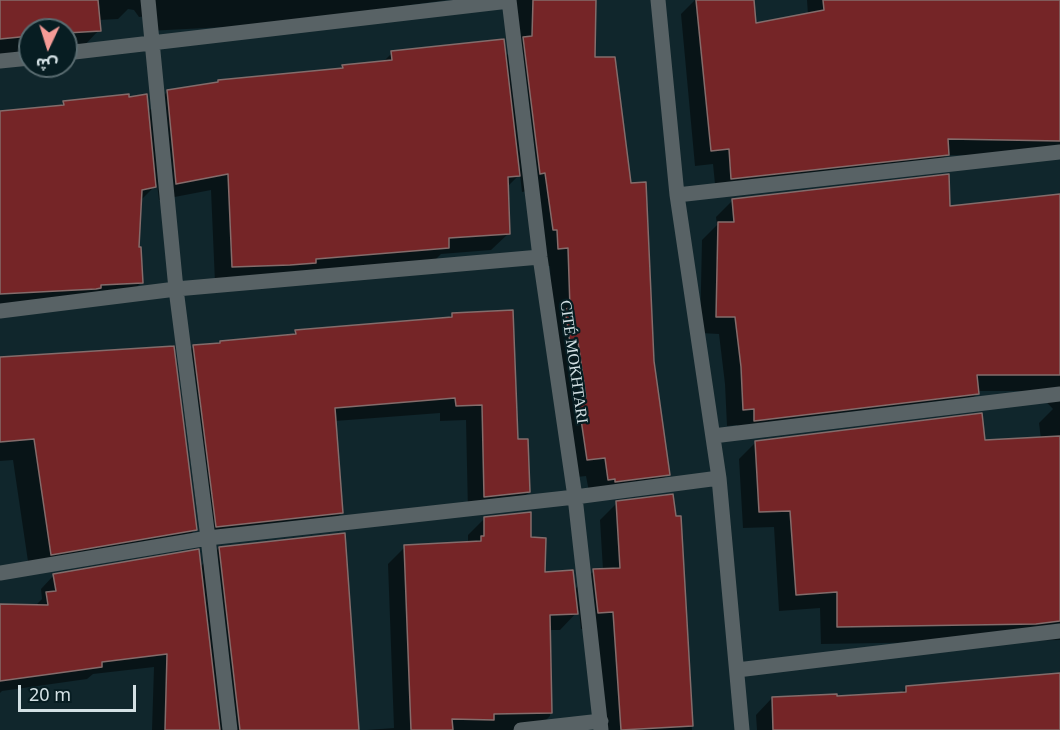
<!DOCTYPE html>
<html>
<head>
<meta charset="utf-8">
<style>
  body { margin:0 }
  #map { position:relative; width:1060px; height:730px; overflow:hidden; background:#10262c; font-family:Georgia,"Noto Sans Arabic",serif }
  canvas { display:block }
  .north { position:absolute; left:18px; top:18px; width:60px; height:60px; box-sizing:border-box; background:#071d22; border:2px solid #596b70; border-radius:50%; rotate:184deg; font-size:16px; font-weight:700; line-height:24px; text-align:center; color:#d3e0e4 }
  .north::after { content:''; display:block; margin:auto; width:21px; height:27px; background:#f59b97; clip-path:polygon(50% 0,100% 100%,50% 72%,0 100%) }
  .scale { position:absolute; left:18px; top:685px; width:118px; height:27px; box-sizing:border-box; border:3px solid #d3e0e4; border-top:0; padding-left:8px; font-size:18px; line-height:21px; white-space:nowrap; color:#d3e0e4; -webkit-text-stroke:4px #071d22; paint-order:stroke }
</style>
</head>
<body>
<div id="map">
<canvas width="1060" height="730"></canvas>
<div class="north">ش</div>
<div class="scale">20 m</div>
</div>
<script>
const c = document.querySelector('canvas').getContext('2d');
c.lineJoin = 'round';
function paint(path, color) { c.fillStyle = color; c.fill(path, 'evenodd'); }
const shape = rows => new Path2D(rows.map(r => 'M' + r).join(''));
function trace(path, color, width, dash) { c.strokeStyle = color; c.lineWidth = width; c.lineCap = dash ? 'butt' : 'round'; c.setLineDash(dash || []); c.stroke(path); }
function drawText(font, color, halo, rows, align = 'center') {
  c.font = font + ' Georgia,serif'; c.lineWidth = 4.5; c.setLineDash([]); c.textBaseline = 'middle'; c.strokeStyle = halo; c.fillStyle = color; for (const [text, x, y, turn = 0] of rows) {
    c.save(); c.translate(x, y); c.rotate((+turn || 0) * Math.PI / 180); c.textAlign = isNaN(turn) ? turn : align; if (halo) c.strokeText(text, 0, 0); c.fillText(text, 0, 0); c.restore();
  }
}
const shadow = shape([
  [0,0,447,0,265,25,147,31,147,16,139,17,134,10,128,9,118,19,99,20,99,30,81,49,66,50,66,30,30,30,30,53,0,55],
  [515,0,595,0,594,58,652,362,668,474,650,493,590,497,586,476,568,478,552,323,550,266,540,267,527,191,522,192,520,174,507,187,509,233,491,250,441,254,430,265,215,283,211,190,159,200,157,184,140,201,138,248,142,282,123,300,0,311,0,113,60,107,64,102,128,99,148,112,167,92,217,83,219,81,340,70,343,67,382,63,392,53,505,57,514,48],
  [695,0,752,0,755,25,808,15,807,0,1060,0,1060,157,947,155,931,170,716,194,713,164,695,166,681,14],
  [1060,196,1060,640,821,644,820,608,779,611,774,527,743,528,739,459,756,442,984,441,1041,439,1039,423,1053,409,1036,391,978,391,978,393,961,410,738,437,737,425,727,426,725,384,719,334,700,333,702,240,717,225,716,217,733,200,948,207],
  [452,314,517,440,529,492,513,508,468,512,466,420,440,421,440,413,335,421,342,513,326,528,201,542,178,362,194,346,292,336,296,331,448,319],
  [0,358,196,529,174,551,30,575,13,460,0,461],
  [617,503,674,517,679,517,692,730,602,730,597,628,581,629,579,610,560,630,549,630,550,716,536,730,367,730,394,728,388,564,405,547,468,543,468,535,485,518,530,539,543,573,574,590,594,571,603,570,600,520],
  [219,548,358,730,152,730,154,667,93,674,87,679,2,691,0,693,0,606,35,606,42,599,41,589,54,575,200,567],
  [1060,675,1060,730,757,730,756,715,772,698,836,698,900,694,907,687]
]);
const building = shape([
  [0,0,98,0,101,31,66,33,66,30,30,30,30,36,0,39,0,0],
  [533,0,596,0,595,57,615,57,631,183,646,182,654,361,670,475,615,482,615,479,608,480,605,458,587,460,578,399,586,397,578,342,570,343,565,309,570,308,568,248,558,249,557,230,553,230,545,173,540,174,523,37,532,36,533,0],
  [696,0,754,0,756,23,824,10,823,0,1060,0,1060,141,948,139,949,155,731,179,729,149,711,151,696,0],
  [504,39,520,176,508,177,510,234,449,238,449,248,316,259,316,263,290,265,232,267,228,174,176,184,167,90,218,82,218,80,343,68,342,65,392,60,391,51,504,39],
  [129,94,129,97,147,94,156,187,142,190,139,247,141,247,143,283,101,285,101,288,96,289,0,294,0,111,64,105,63,101,129,94],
  [949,174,950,206,1060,194,1060,375,977,375,979,394,754,421,754,409,743,410,741,367,735,317,716,317,718,222,734,222,732,199,949,174],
  [513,310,518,439,528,439,530,492,484,497,482,405,456,406,455,398,335,408,343,513,216,527,193,345,220,343,220,341,296,334,295,330,452,317,452,313,513,310],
  [174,346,197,530,51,555,34,439,0,442,0,357,174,346],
  [982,413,985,440,1060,436,1060,621,1036,624,837,627,837,592,796,595,790,511,759,512,755,441,982,413],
  [673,494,676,516,681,516,693,726,621,730,613,612,598,613,593,569,620,568,616,501,673,494],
  [531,512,531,537,546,538,545,572,573,570,578,614,550,615,552,713,494,714,494,720,452,719,453,730,411,730,404,545,481,541,481,536,484,536,484,517,531,512],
  [345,533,359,730,240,730,219,547,345,533],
  [199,549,220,730,165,730,167,654,102,662,102,667,0,681,0,604,48,605,46,592,56,591,53,574,199,549],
  [1060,673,1060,730,773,730,772,697,837,694,837,696,906,692,906,686,1060,673]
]);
const minor = shape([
  [148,0,176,289,208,538,230,730],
  [509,0,540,257,575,497,601,730],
  [658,0,677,195,719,478,742,730],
  [66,53,509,1],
  [0,61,30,58],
  [677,195,1060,152],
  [0,311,176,289,540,257],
  [713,436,1060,394],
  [0,573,208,538,575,497,719,478],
  [737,670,1060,631],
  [521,730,601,721]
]);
const streetNames = [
  ["CITÉ MOKHTARI",573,362,82]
];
paint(shadow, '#0007');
paint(building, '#752527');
trace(building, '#846c6b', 1.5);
trace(minor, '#586265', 15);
drawText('16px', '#d3e0e4', '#071d22', streetNames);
</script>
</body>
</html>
